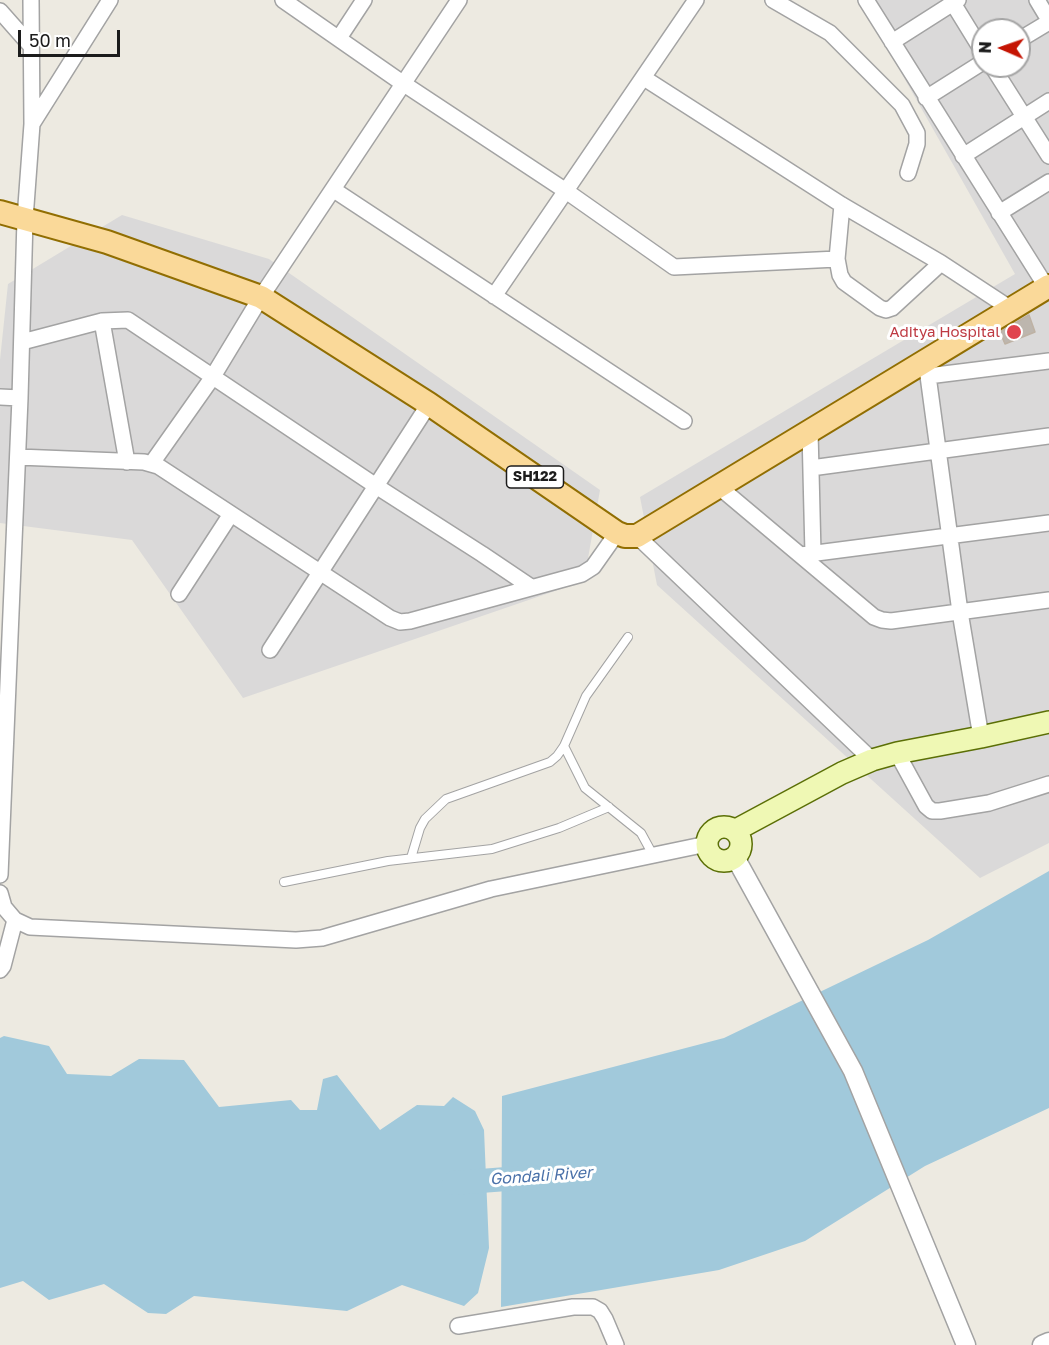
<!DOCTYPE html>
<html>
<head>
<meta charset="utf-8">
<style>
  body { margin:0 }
  #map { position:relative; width:1049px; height:1345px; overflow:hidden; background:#edeae1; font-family:"Golos Text",sans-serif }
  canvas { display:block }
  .north { position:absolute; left:971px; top:18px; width:60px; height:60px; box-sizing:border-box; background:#fff; border:2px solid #a4a4a4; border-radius:50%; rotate:272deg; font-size:16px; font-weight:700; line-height:24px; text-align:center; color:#1c1c1c }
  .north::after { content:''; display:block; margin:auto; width:21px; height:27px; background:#c51403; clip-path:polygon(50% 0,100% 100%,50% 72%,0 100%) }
  .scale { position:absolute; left:18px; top:30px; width:102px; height:27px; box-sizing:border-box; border:3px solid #1c1c1c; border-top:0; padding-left:8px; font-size:18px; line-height:21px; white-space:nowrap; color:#1c1c1c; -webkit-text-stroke:4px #fff; paint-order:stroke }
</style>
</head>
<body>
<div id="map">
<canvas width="1049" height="1345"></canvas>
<div class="north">N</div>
<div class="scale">50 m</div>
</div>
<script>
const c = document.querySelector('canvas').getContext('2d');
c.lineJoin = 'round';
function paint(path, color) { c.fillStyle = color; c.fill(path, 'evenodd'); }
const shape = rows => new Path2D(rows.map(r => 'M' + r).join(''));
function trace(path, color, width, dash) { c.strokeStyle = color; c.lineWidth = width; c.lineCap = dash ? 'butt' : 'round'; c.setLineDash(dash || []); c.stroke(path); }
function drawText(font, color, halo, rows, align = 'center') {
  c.font = font + ' "Golos Text",sans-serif'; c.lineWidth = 6; c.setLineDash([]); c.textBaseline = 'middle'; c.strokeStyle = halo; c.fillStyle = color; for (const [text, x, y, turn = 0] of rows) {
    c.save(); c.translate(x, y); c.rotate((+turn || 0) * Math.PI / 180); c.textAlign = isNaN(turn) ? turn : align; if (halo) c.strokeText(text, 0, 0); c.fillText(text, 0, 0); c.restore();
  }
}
const residential = shape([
  [860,0,1049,0,1049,843,980,878,657,585,640,497,1015,274],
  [983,30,1019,30,1019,66,983,66],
  [122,215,269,259,600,490,584,581,243,698,132,540,0,523,0,360,8,284]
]);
const water = shape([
  [1049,871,1049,1108,925,1166,805,1241,719,1270,501,1307,502,1096,724,1038,928,940],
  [4,1036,49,1046,67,1074,111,1076,139,1059,184,1060,219,1107,291,1100,300,1110,317,1110,323,1079,337,1075,380,1130,417,1105,444,1106,453,1097,475,1111,484,1130,489,1248,478,1293,464,1306,402,1285,347,1311,194,1296,166,1314,148,1313,104,1284,49,1300,23,1281,0,1288,0,1038]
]);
const river = shape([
  [454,1183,533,1177]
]);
const building = shape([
  [1029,315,1035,332,1005,344,1000,332,1029,315]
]);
const service = shape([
  [564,746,585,788,641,833,653,855],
  [411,858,420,828,425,819,446,799,550,762,557,756,564,746,586,696,628,637],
  [284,882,388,861,492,849,559,828,609,807]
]);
const minor = shape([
  [283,0,398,80,566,191,674,267,837,259],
  [773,0,830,33,902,105,917,133,917,144,908,173],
  [866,0,1047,288],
  [951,0,983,52],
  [1037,0,1049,20],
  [0,11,31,46],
  [339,38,364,0],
  [1019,40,1049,22],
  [892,42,958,0],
  [992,66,1049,156],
  [644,78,842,205,941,263,1011,309],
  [926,98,983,62],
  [32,124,110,0],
  [963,156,1049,101],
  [334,190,684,421],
  [842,205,837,259,840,275,844,282,880,308,886,310,892,308,941,263],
  [999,213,1049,182],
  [494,296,696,0],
  [102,321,127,462],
  [22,342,102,321,128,320,376,486,482,554,531,587],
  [926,361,960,612,981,737],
  [928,376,1049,361],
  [0,397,20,398],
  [810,431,813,554],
  [18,457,144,462,158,466,390,618,400,622,410,621,582,574,593,567,617,533],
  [152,463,212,378,261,297,459,0],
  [811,468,1049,436],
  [718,486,874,617,882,620,891,621,1049,600],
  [637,536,872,760],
  [801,555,1049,523],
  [179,594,231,514],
  [270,650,429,404],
  [897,753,926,806,932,811,940,811,989,803,1049,784],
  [0,875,20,398,25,219,32,124,31,0],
  [0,893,4,907,15,920,30,927,296,940,322,938,491,889,707,844],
  [0,970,3,966,15,920],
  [458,1326,573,1307,593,1307,600,1311,605,1319,616,1345]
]);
const tertiary = shape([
  [735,857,853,1071,966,1345],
  [1042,1345,1049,1342]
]);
const secondary = shape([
  '707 844a17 17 0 1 1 34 0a17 17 0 1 1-34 0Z',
  [736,830,842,773,872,760,897,753,981,737,1049,722]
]);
const primary = shape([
  [0,212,107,242,261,297,429,404,617,533,625,536,637,536,1049,286]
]);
const markers = [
  [1014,332,8,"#e0444e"]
];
const shields = [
  [535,477,57]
];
const shieldNames = [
  ["SH122",535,477]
];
const healthNames = [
  ["Aditya Hospital",1000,332]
];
const waterNames = [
  ["Gondali River",541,1176,-4]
];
paint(residential, '#dad9d9');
paint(water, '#a1c9db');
trace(river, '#a1c9db', 24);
paint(building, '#bdb6ae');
trace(building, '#beb2a4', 1.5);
trace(service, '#a3a3a3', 10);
trace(minor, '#a3a3a3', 18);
trace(tertiary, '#a3a3a3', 21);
trace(secondary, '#5b6f06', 24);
trace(primary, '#916e02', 26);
trace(service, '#fff', 8);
trace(minor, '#fff', 15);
trace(tertiary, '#fff', 18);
trace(secondary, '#eff8b4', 21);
trace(primary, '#fad999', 22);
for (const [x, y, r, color] of markers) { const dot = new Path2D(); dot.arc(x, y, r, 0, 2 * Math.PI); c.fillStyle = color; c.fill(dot); trace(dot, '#fff', 2); }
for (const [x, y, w] of shields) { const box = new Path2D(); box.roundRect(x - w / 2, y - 11, w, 22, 4.5); c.fillStyle = '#fff'; c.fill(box); trace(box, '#1c1c1c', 1.5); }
drawText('bold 14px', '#1c1c1c', null, shieldNames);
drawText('15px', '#be3a42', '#fff', healthNames, 'right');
drawText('italic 16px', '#4a71a9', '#fff', waterNames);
</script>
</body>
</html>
